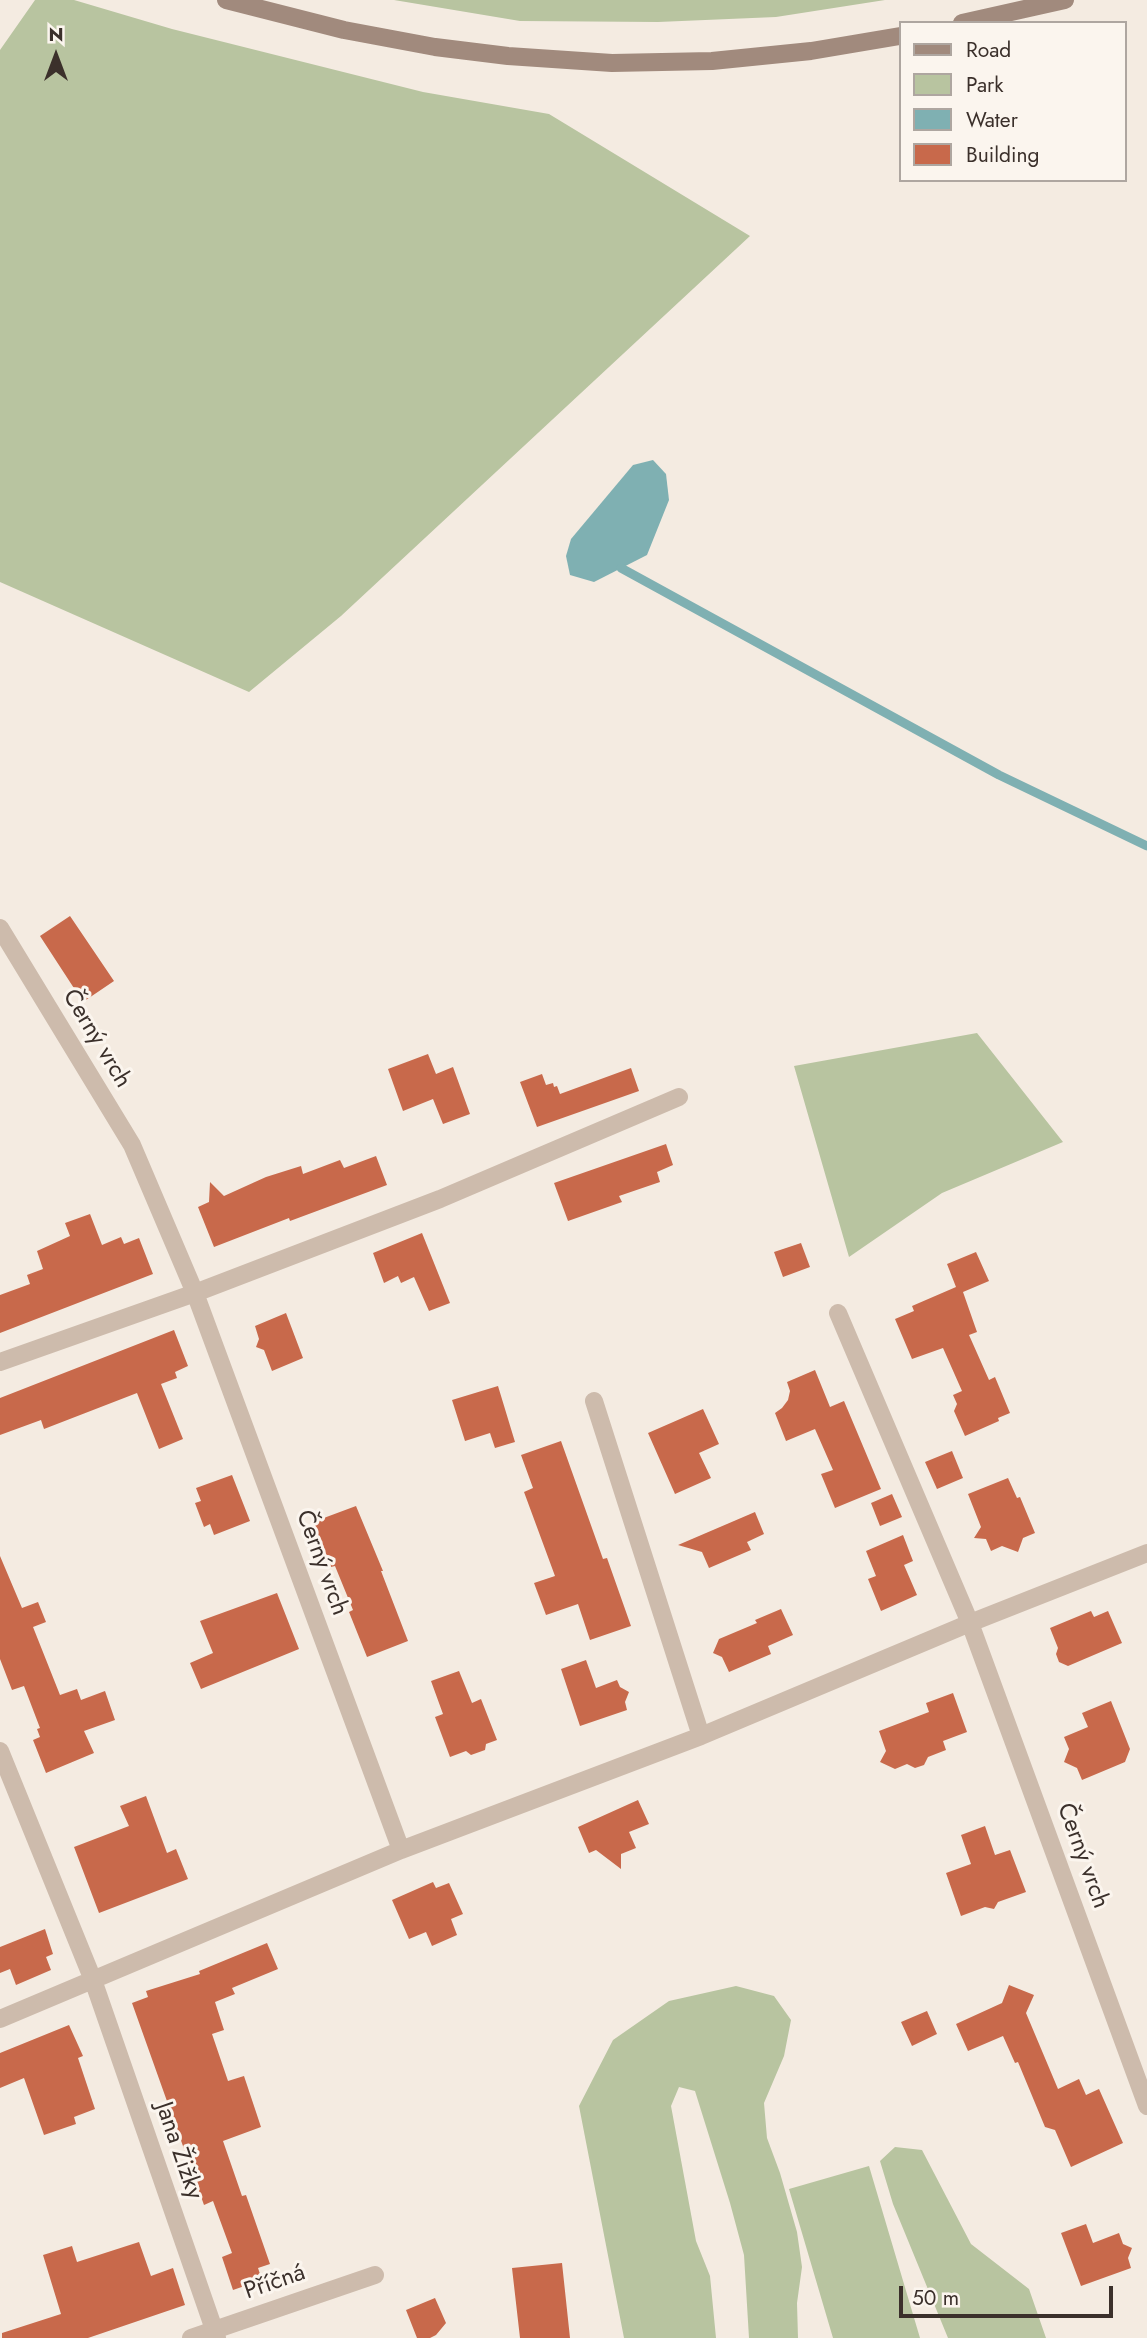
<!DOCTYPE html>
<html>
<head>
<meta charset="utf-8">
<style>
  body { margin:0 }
  #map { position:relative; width:1147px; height:2338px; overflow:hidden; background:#f4ebe1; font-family:Jost,sans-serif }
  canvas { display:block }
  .legend { position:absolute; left:899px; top:21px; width:228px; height:161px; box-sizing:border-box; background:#fbf5ee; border:2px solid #aea6a0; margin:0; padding:9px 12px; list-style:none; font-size:21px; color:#3b302b }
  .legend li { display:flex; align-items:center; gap:14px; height:35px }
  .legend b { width:35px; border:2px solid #aea6a0 }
  .north { position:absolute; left:21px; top:21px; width:70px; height:70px; -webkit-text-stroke:5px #fbf5ee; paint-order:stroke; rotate:0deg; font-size:19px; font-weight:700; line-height:28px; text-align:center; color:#3b302b }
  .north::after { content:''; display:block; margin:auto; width:24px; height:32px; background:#3b302b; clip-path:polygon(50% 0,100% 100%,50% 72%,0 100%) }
  .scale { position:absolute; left:899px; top:2286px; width:214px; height:32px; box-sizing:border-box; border:4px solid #3b302b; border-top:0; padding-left:9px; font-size:21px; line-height:24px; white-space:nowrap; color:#3b302b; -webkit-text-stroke:5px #fbf5ee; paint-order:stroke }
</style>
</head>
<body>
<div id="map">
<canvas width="1147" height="2338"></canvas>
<ul class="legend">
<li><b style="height:9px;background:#a18a7d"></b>Road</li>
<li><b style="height:19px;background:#b8c4a0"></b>Park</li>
<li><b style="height:19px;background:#7fb0b2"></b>Water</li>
<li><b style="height:19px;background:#c8694b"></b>Building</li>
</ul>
<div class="north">N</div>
<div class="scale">50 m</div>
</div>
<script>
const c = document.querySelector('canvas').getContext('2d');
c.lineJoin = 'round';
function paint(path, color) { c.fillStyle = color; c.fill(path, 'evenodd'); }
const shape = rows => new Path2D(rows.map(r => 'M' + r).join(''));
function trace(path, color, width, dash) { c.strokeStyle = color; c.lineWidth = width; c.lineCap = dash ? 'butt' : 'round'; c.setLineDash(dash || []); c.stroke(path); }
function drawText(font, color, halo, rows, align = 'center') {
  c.font = font + ' Jost,sans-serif'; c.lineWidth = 6; c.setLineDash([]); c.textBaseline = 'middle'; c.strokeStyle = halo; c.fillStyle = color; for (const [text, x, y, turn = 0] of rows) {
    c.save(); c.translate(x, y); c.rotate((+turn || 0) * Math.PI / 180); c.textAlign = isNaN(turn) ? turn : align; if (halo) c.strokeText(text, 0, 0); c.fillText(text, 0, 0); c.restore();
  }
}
const green = shape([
  [35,0,74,0,172,29,423,92,549,114,750,236,341,616,249,692,0,582,0,50],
  [394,0,885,0,776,17,658,22,520,21],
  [977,1033,1063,1142,942,1193,849,1257,794,1066],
  [736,1986,774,1996,791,2020,784,2056,764,2103,767,2138,780,2173,797,2232,802,2267,797,2303,798,2338,749,2338,744,2255,730,2203,695,2091,679,2087,671,2106,696,2241,710,2276,716,2338,624,2338,579,2106,613,2040,669,2001],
  [895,2147,922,2150,971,2244,1029,2289,1046,2338,948,2338,893,2204,880,2161],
  [869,2166,920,2338,833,2338,789,2189]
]);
const water = shape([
  [653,460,666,474,669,500,647,555,594,582,570,575,566,556,571,539,633,465]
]);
const stream = shape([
  [621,568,999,775,1147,846]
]);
const building = shape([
  [70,916,114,981,83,1002,40,936],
  [428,1054,436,1074,453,1067,470,1114,443,1124,433,1099,403,1111,388,1069],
  [631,1068,639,1091,537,1127,520,1082,542,1074,546,1085,553,1083,554,1087,557,1086,560,1094],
  [666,1144,673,1165,657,1172,660,1182,619,1196,622,1202,568,1221,554,1183],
  [376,1156,387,1185,290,1221,289,1218,214,1247,198,1207,209,1202,210,1182,224,1196,266,1177,301,1166,303,1174,340,1160,344,1168],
  [90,1214,102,1245,121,1237,124,1244,139,1238,153,1274,0,1333,0,1295,30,1284,27,1275,43,1269,37,1251,70,1236,65,1223],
  [422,1233,450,1303,429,1311,414,1277,401,1283,398,1276,384,1283,373,1253],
  [801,1243,810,1267,783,1277,774,1252],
  [976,1252,989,1281,963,1292,977,1332,969,1335,989,1380,995,1377,1010,1413,998,1418,999,1421,965,1436,954,1411,957,1404,953,1395,962,1391,943,1348,912,1359,895,1319,914,1311,912,1306,956,1287,947,1264],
  [286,1313,303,1358,272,1371,264,1350,256,1347,259,1339,255,1326],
  [174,1330,188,1366,175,1372,177,1378,161,1384,183,1439,159,1449,137,1393,44,1429,41,1420,0,1435,0,1398],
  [815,1370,830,1407,844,1401,881,1489,835,1508,821,1474,833,1470,815,1429,786,1441,775,1413,782,1408,788,1400,790,1391,787,1382],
  [498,1386,515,1442,495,1448,490,1433,465,1441,452,1400],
  [703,1409,719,1444,699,1453,711,1478,675,1494,648,1433],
  [561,1441,603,1559,607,1558,631,1626,590,1640,578,1604,546,1615,534,1583,555,1576,524,1492,533,1488,521,1455],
  [952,1451,963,1478,937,1489,925,1462],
  [232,1475,250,1521,214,1535,210,1524,204,1527,195,1503,201,1501,196,1488],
  [1008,1478,1017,1498,1020,1497,1035,1533,1023,1538,1018,1552,1002,1546,991,1551,986,1539,974,1538,981,1527,968,1494],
  [892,1494,902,1517,880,1526,871,1503],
  [356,1506,383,1571,381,1571,408,1641,367,1657,349,1612,353,1610,335,1566,331,1567,313,1522],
  [755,1512,764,1534,747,1542,751,1550,709,1568,702,1552,678,1545],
  [903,1535,913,1561,904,1565,917,1595,881,1611,868,1579,876,1576,866,1551],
  [0,1556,22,1608,38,1602,46,1622,33,1627,60,1695,77,1689,81,1700,105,1691,115,1720,84,1731,94,1753,46,1773,33,1740,40,1737,37,1729,40,1728,24,1686,12,1690,0,1659],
  [277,1593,299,1649,201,1689,190,1663,213,1653,200,1621],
  [781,1609,793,1635,768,1646,771,1654,729,1672,722,1657,713,1653,719,1639,757,1623,755,1620],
  [1091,1611,1094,1617,1108,1611,1122,1643,1068,1666,1059,1662,1056,1654,1058,1648,1050,1628],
  [586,1660,596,1688,617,1680,620,1687,629,1692,625,1702,627,1710,580,1726,561,1669],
  [459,1671,472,1703,481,1699,497,1740,486,1744,485,1750,471,1755,466,1751,450,1757,435,1717,443,1714,431,1681],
  [953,1693,967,1732,943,1741,946,1750,928,1757,924,1765,915,1768,907,1764,895,1769,880,1762,886,1751,879,1731,929,1712,926,1703],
  [1111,1701,1130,1749,1125,1762,1082,1780,1077,1768,1064,1762,1069,1749,1064,1737,1088,1727,1082,1713],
  [146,1796,167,1853,176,1849,188,1879,99,1913,74,1847,129,1826,120,1806],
  [638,1800,649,1824,629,1832,636,1848,621,1854,621,1869,596,1850,589,1853,578,1827],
  [985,1826,995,1855,1010,1850,1026,1892,998,1902,994,1909,985,1907,961,1916,946,1873,971,1864,961,1835],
  [433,1882,436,1888,449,1883,463,1914,451,1919,457,1935,432,1946,426,1932,409,1939,392,1900],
  [45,1929,53,1954,46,1957,51,1970,16,1985,10,1969,0,1973,0,1947],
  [267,1943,278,1969,232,1988,235,1994,215,2002,224,2030,212,2034,228,2081,244,2076,261,2127,223,2141,242,2196,246,2195,270,2264,258,2268,262,2280,233,2290,222,2257,232,2253,213,2201,204,2205,132,2003,148,1997,146,1991,200,1974,199,1971],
  [1009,1985,1034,1995,1026,2013,1058,2089,1079,2079,1086,2095,1099,2089,1123,2143,1071,2167,1055,2130,1045,2127,1018,2062,1015,2063,1003,2036,968,2051,956,2024,1002,2003],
  [927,2011,937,2034,912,2046,901,2022],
  [69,2025,83,2056,78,2058,95,2109,74,2117,76,2124,44,2135,24,2078,0,2088,0,2053],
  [1086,2224,1093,2243,1119,2233,1123,2244,1132,2248,1128,2258,1131,2268,1081,2286,1061,2233],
  [139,2242,151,2276,173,2268,185,2305,88,2338,2,2338,2,2333,61,2314,43,2255,72,2246,77,2262],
  [562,2263,570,2338,520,2338,512,2268],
  [435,2298,446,2323,436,2335,430,2338,417,2338,406,2310]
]);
const street = shape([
  [0,928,132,1145,195,1293,401,1850],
  [838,1313,970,1623,1147,2106],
  [0,1362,195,1293,440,1199,679,1097],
  [594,1401,701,1736],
  [0,1751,93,1980,217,2338],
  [0,2019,401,1850,701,1736,970,1623,1147,1553],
  [191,2338,375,2275]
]);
const secondary = shape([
  [226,0,344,30,435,47,508,56,612,63,712,61,811,51,900,36],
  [962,23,1065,0]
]);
const streetNames = [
  ["Černý vrch",96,1039,59],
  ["Černý vrch",321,1563,70],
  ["Černý vrch",1082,1856,70],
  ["Jana Žižky",178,2151,71],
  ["Příčná",275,2283,-19]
];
paint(green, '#b8c4a0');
paint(water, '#7fb0b2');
trace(stream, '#7fb0b2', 9);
paint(building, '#c8694b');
trace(street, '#cdbbac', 18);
trace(secondary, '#a18a7d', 18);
drawText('24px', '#3b302b', '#fbf5ee', streetNames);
</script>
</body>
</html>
